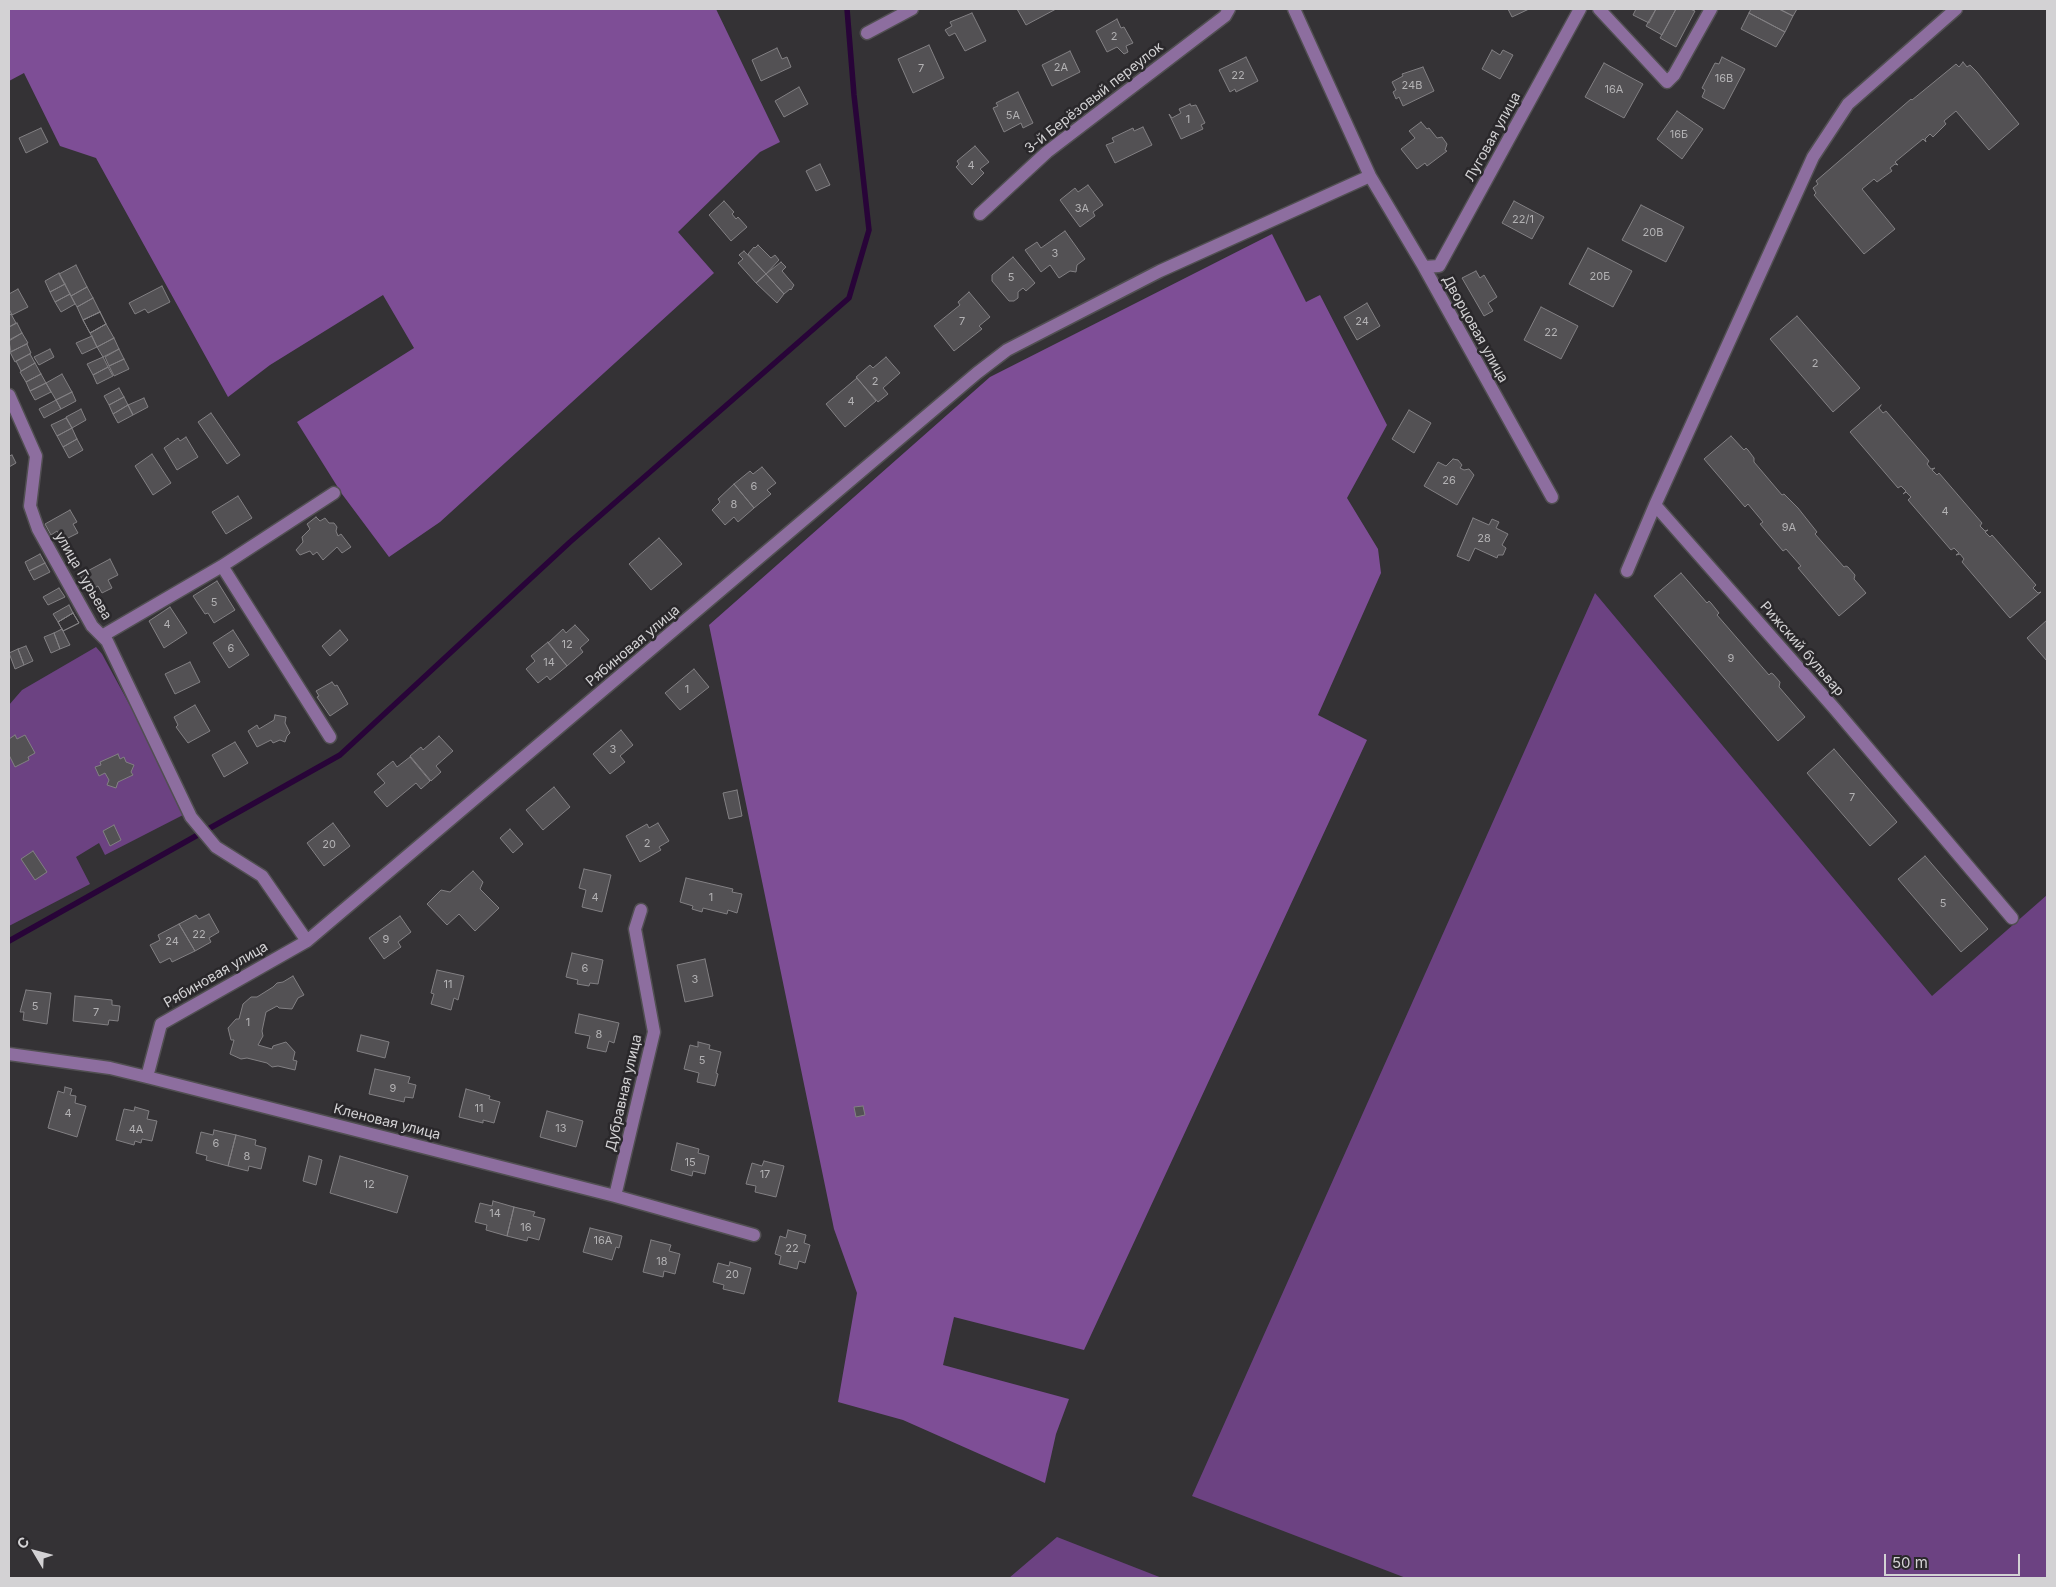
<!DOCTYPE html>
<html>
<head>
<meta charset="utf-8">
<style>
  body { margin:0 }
  #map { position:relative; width:2056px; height:1587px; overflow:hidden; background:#343235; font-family:Inter,sans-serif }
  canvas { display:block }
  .frame { position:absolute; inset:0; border:10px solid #d3d2d4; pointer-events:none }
  .north { position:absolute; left:10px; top:1527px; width:50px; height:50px; -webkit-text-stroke:4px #2a282b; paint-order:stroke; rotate:307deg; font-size:14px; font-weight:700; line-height:20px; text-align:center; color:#d3d2d4 }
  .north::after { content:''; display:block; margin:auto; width:18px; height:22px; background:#d3d2d4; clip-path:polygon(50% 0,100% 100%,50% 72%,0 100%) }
  .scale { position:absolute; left:1884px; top:1554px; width:136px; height:22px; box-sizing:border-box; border:2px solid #d3d2d4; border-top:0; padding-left:6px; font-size:15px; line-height:18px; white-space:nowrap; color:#d3d2d4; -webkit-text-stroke:4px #2a282b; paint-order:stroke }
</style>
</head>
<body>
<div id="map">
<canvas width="2056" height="1587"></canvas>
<div class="frame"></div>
<div class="north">С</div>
<div class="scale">50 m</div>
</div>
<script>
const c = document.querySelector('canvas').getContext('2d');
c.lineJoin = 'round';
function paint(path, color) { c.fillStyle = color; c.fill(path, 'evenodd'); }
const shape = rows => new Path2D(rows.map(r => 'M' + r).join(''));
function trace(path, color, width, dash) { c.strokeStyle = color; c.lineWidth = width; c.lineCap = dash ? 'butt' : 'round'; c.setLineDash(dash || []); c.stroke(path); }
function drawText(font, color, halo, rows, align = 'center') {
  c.font = font + ' Inter,sans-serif'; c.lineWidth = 5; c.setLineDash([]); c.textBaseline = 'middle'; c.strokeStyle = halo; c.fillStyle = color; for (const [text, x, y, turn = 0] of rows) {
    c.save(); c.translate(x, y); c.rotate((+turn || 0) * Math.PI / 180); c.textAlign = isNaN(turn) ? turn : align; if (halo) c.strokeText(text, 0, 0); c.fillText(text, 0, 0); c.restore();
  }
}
const green = shape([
  [1595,593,1932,996,2047,895,2047,1578,1406,1578,1192,1496],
  [96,647,102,654,134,713,183,815,105,855,99,843,76,857,90,884,9,926,9,705,22,690],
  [1057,1537,1162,1578,1009,1578]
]);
const forest = shape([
  [9,9,716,9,780,142,760,152,678,232,714,273,440,522,389,557,342,494,297,422,414,348,383,295,270,365,228,397,96,158,60,146,24,73,9,81],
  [1272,234,1306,302,1320,295,1387,425,1347,498,1378,549,1381,573,1318,715,1367,740,1084,1350,954,1317,943,1365,1069,1399,1056,1434,1045,1483,903,1420,838,1402,857,1293,834,1229,709,625,990,377]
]);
const stream = shape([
  [9,941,340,755,570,542,849,298,869,230,854,95,847,9]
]);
const building = shape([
  [1017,9,1056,9,1026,25,1017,9],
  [1508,9,1529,9,1512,17,1508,9],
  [1636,9,1656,9,1649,23,1633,15,1636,9],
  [1656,9,1676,9,1662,35,1646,26,1656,9],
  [1676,9,1690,9,1695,11,1676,47,1660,38,1676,9],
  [1751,9,1779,9,1793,16,1785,32,1749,13,1751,9],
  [1779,9,1797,9,1793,16,1779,9],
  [972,13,986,41,965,51,955,33,949,36,945,30,952,26,950,22,972,13],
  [1749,13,1785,32,1776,47,1741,29,1749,13],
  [1117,19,1121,28,1124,27,1133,43,1126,46,1128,52,1124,54,1117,47,1107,52,1096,31,1117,19],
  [929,45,944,78,913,93,898,59,929,45],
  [777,48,782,59,787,57,791,67,761,81,752,60,777,48],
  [1492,50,1500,55,1503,50,1513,55,1500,79,1482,69,1492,50],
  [1070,51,1080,72,1052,86,1042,65,1070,51],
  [1246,57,1258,81,1236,92,1235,89,1230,92,1219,70,1246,57],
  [1722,57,1745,69,1724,109,1702,97,1705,90,1702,88,1715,63,1719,64,1722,57],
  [1963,62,1967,67,1970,65,1977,72,2019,124,1989,150,1956,111,1944,121,1946,124,1933,137,1930,134,1925,139,1926,142,1923,139,1895,162,1898,165,1895,164,1890,168,1892,171,1877,182,1874,179,1862,189,1895,229,1864,254,1814,195,1816,193,1813,188,1818,184,1816,181,1911,99,1912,100,1956,64,1959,67,1963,62],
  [1604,63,1643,84,1624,118,1585,97,1604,63],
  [1423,67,1434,91,1403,106,1399,97,1396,99,1393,92,1396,90,1392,82,1403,76,1402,74,1423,67],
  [799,87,808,104,784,117,775,101,799,87],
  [1018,92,1033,123,1023,128,1021,123,1004,132,993,108,998,106,996,103,1018,92],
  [1190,104,1191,106,1196,105,1205,123,1201,125,1203,129,1181,139,1169,114,1172,118,1181,113,1179,109,1190,104],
  [1677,111,1703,129,1682,159,1657,139,1677,111],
  [1421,122,1427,129,1429,128,1437,138,1442,137,1447,144,1445,150,1447,151,1427,166,1425,163,1417,169,1401,149,1415,138,1409,131,1421,122],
  [1143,127,1152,145,1115,163,1106,145,1114,142,1112,138,1133,128,1134,131,1143,127],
  [41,128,48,142,26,153,19,138,41,128],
  [975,146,989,162,980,169,984,173,972,185,956,167,959,164,957,161,975,146],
  [820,164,830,185,816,191,806,171,820,164],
  [1088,185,1103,205,1093,212,1095,216,1080,227,1060,200,1075,188,1078,192,1088,185],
  [724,201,734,212,732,214,736,219,738,217,747,227,731,241,709,215,724,201],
  [1514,201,1544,217,1532,239,1502,223,1514,201],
  [1641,205,1684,227,1666,262,1622,240,1641,205],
  [1065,231,1085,259,1077,265,1076,272,1070,271,1059,278,1050,265,1041,272,1025,250,1037,242,1041,248,1065,231],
  [758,245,771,258,775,255,779,260,766,274,748,254,754,247,755,248,758,245],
  [1588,248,1632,271,1613,307,1569,284,1588,248],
  [744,251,766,274,756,283,738,263,743,259,739,255,744,251],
  [1013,257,1035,283,1026,291,1023,288,1018,292,1018,298,1014,301,1009,301,992,281,992,275,1013,257],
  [781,262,786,267,782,271,794,285,791,290,790,289,784,294,766,274,781,262],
  [76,265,87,287,71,296,59,274,76,265],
  [1476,271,1480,278,1484,275,1497,297,1488,303,1493,311,1484,316,1462,278,1476,271],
  [59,273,65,284,50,292,45,281,59,273],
  [766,274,784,294,777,303,756,283,766,274],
  [65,284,70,294,55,302,50,292,65,284],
  [162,286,170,302,148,313,145,309,135,314,129,303,162,286],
  [87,287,93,298,77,307,71,296,87,287],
  [18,289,28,307,12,315,9,309,9,294,18,289],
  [969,292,990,317,979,326,982,329,954,351,934,326,960,305,958,302,969,292],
  [70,294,75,304,61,312,55,302,70,294],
  [93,298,100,312,83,320,77,307,93,298],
  [1367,303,1380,326,1357,340,1344,317,1367,303],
  [1541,307,1578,326,1561,359,1524,340,1541,307],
  [100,312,106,324,90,333,83,320,100,312],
  [100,312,106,324,90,333,83,320,100,312],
  [11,314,16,323,9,327,9,316,11,314],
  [1797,316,1860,388,1833,412,1770,339,1797,316],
  [17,323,22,333,9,340,9,327,17,323],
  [106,324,114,338,97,347,90,333,106,324],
  [22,333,28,343,11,352,9,341,22,333],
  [92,336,97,347,82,354,76,343,92,336],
  [114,338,119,349,103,357,97,347,114,338],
  [27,344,31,353,15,362,10,352,27,344],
  [50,349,54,357,39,365,34,357,50,349],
  [119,349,124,359,109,366,105,357,119,349],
  [30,354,35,363,21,371,16,361,30,354],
  [103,357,108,367,93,375,87,364,103,357],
  [886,357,900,373,883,388,888,394,878,402,856,377,870,365,873,368,886,357],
  [124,359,129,369,114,376,109,366,124,359],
  [35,363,41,374,26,382,20,372,35,363],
  [108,367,113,376,97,384,93,375,108,367],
  [41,374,46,383,30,391,26,382,41,374],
  [62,374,72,392,56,400,46,383,62,374],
  [857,378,876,401,845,427,826,404,857,378],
  [46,383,51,392,35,400,30,391,46,383],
  [119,388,124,397,109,405,104,396,119,388],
  [72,392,76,401,61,409,56,400,72,392],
  [124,397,128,405,113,414,109,405,124,397],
  [144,398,148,407,133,415,128,405,144,398],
  [56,400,61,409,44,418,39,409,56,400],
  [128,405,133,415,118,423,113,414,128,405],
  [1881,405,1879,408,1883,413,1886,411,1929,461,1927,464,1931,469,1935,468,1932,470,1937,475,1939,473,1982,523,1980,526,1985,531,1988,530,1985,532,1990,537,1992,535,2036,585,2033,588,2038,593,2041,592,2010,618,1962,562,1964,559,1960,554,1956,555,1959,553,1954,548,1951,550,1908,500,1911,497,1906,492,1903,494,1906,491,1901,486,1898,488,1850,432,1881,405],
  [81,409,86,420,72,428,66,417,81,409],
  [1409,410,1431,423,1414,453,1392,439,1409,410],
  [211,413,240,455,227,464,198,422,211,413],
  [66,418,72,428,57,436,51,425,66,418],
  [72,428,77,439,63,447,57,436,72,428],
  [1731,436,1744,450,1746,448,1748,450,1754,458,1754,462,1782,495,1784,494,1798,508,1817,532,1815,534,1844,567,1846,566,1848,567,1855,575,1854,579,1866,593,1839,616,1798,568,1801,566,1786,549,1783,551,1760,524,1763,522,1748,504,1745,507,1704,459,1731,436],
  [186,437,198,457,177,470,164,448,178,438,180,441,186,437],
  [77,439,83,450,69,458,63,447,77,439],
  [152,454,171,483,153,495,135,466,152,454],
  [12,455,16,463,9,467,9,456,12,455],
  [1453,459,1458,460,1462,465,1460,468,1464,470,1469,469,1474,475,1457,505,1424,486,1438,462,1446,466,1453,459],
  [762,467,776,483,767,490,771,494,754,508,734,484,750,471,753,474,762,467],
  [734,484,754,508,738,522,734,517,725,525,712,510,720,502,718,499,734,484],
  [238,496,252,518,226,534,212,512,238,496],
  [70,510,77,522,73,524,78,533,62,541,57,531,51,535,45,524,70,510],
  [316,517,320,521,325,518,329,523,334,523,337,527,336,531,338,536,341,534,351,547,342,553,337,547,323,560,317,552,313,555,310,551,300,555,296,550,303,542,302,537,310,529,307,524,316,517],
  [1473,518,1489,525,1492,519,1499,522,1496,528,1508,534,1502,545,1506,548,1503,555,1498,555,1497,558,1475,548,1469,561,1457,556,1473,518],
  [659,538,682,564,651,590,629,564,659,538],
  [40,554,45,563,29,571,25,562,40,554],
  [110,559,118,575,108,580,112,588,102,593,98,586,88,591,80,575,110,559],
  [45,563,50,572,34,580,29,571,45,563],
  [1681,573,1707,603,1709,601,1711,603,1719,613,1717,615,1769,675,1771,673,1773,674,1780,682,1779,687,1805,717,1778,741,1654,596,1681,573],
  [217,581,235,610,214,623,208,613,205,614,193,596,217,581],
  [59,588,65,597,48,605,43,597,59,588],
  [69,605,73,613,58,622,53,614,69,605],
  [170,607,187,633,164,648,149,621,170,607],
  [73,613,79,623,63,631,58,622,73,613],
  [73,613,79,623,63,631,58,622,73,613],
  [2047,620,2047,661,2027,638,2047,620],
  [575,625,589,640,580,648,583,652,567,666,548,643,563,629,566,633,575,625],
  [62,629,70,645,60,649,54,633,62,629],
  [233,630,249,655,229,668,213,643,233,630],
  [340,630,348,640,330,656,322,646,340,630],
  [54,633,60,649,51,653,44,637,54,633],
  [548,642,567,666,550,680,547,676,538,683,526,669,535,661,531,656,548,642],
  [26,646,33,661,24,665,18,649,26,646],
  [18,649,24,665,15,669,9,653,18,649],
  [190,662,200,682,175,694,165,674,190,662],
  [694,669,709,687,680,710,665,693,694,669],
  [332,682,335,686,337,685,348,704,330,716,317,697,319,696,316,691,332,682],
  [195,705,210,731,188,743,176,727,178,725,174,717,195,705],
  [275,715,286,717,285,723,290,733,287,736,285,742,280,740,273,743,271,740,257,747,248,731,257,725,259,729,274,720,275,715],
  [621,730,633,745,620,756,625,762,610,774,593,754,621,730],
  [15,735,17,739,25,735,35,753,28,757,29,760,15,767,9,755,9,739,15,735],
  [439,736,453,751,436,766,441,772,431,781,410,756,421,747,423,750,439,736],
  [235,742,248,763,224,777,212,755,235,742],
  [1834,749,1897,822,1870,846,1807,773,1834,749],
  [118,754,120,759,124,757,126,762,134,765,131,772,133,775,118,782,116,788,107,785,109,780,105,773,99,776,95,767,101,765,100,762,118,754],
  [410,757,430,781,421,789,416,783,387,807,374,792,385,783,377,774,393,761,397,767,410,757],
  [554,787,570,807,543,830,526,810,554,787],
  [737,790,742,816,729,819,723,793,737,790],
  [333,823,350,846,324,866,307,843,333,823],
  [658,823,669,841,659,847,661,850,640,862,626,836,647,824,649,828,658,823],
  [114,825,121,840,110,846,103,831,114,825],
  [510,829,523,844,513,853,500,838,510,829],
  [33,851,47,872,35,880,21,859,33,851],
  [1925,856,1988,929,1961,952,1898,879,1925,856],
  [584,869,611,875,602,912,582,907,586,890,579,888,584,869],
  [473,871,483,882,480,889,499,908,475,931,459,914,447,925,427,904,441,890,450,892,473,871],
  [686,878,733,889,732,892,742,894,737,913,728,910,727,914,703,908,702,912,692,909,693,906,680,902,686,878],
  [209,914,219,932,209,938,211,942,195,951,179,924,196,915,199,919,209,914],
  [400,916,411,932,398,942,401,947,384,959,369,938,400,916],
  [179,924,195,951,172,962,170,958,160,963,150,945,160,940,158,935,179,924],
  [572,953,603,960,598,984,590,983,589,986,577,984,578,980,566,977,572,953],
  [705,959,713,996,685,1002,677,965,705,959],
  [437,970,464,976,458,1000,454,998,451,1010,431,1004,434,994,431,993,437,970],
  [293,976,304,995,298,998,292,1009,279,1008,277,1006,266,1012,262,1031,263,1036,258,1045,272,1049,273,1046,286,1042,295,1052,293,1060,297,1061,295,1070,278,1066,272,1067,267,1063,247,1058,241,1059,230,1054,234,1040,231,1040,228,1028,236,1019,239,1019,243,1004,251,997,257,997,273,987,277,983,283,982,293,976],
  [26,990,51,993,47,1024,23,1020,24,1012,20,1012,26,990],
  [75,996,112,1000,112,1005,120,1006,118,1021,109,1020,108,1025,73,1021,75,996],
  [579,1014,619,1023,614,1043,609,1041,606,1052,587,1048,590,1036,575,1033,579,1014],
  [361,1035,389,1042,385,1058,357,1051,361,1035],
  [698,1042,710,1045,709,1049,721,1052,716,1073,718,1074,715,1086,697,1082,699,1073,684,1069,690,1045,698,1047,698,1042],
  [375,1069,410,1077,408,1083,416,1085,413,1098,405,1097,404,1102,369,1094,375,1069],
  [65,1087,72,1089,70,1095,76,1096,75,1103,86,1106,77,1137,48,1128,58,1091,64,1093,65,1087],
  [466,1089,490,1096,489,1099,500,1102,494,1123,483,1120,483,1123,459,1117,466,1089],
  [863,1106,865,1115,856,1117,854,1107,863,1106],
  [135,1107,149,1111,147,1119,157,1121,152,1141,142,1139,141,1143,135,1141,134,1145,116,1140,124,1109,134,1111,135,1107],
  [547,1111,583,1121,576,1147,540,1137,547,1111],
  [214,1130,236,1135,228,1166,206,1160,207,1156,196,1153,201,1132,213,1135,214,1130],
  [236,1135,256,1140,255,1145,266,1148,261,1169,249,1166,248,1171,228,1166,236,1135],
  [677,1143,699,1149,698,1153,709,1156,705,1174,693,1171,692,1176,671,1170,677,1143],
  [309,1156,322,1160,316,1185,303,1181,309,1156],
  [340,1156,408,1176,397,1213,330,1193,340,1156],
  [764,1161,784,1166,776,1197,755,1192,756,1186,746,1184,752,1163,762,1166,764,1161],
  [493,1201,514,1207,507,1236,486,1230,487,1225,475,1222,480,1203,492,1206,493,1201],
  [514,1207,535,1212,533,1216,545,1219,539,1240,528,1237,527,1241,507,1236,514,1207],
  [590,1228,622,1236,619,1248,616,1247,612,1260,583,1252,590,1228],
  [788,1230,806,1235,804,1243,810,1245,805,1263,799,1261,797,1269,779,1264,781,1256,775,1254,780,1236,786,1238,788,1230],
  [651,1240,671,1245,669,1251,680,1254,675,1274,664,1271,663,1277,643,1272,651,1240],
  [730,1262,751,1268,744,1294,723,1289,724,1285,713,1282,718,1263,729,1266,730,1262]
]);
const minor = shape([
  [1599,9,1667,82,1674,75,1711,9],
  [1956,9,1848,104,1813,157,1655,505,1834,708,2012,918],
  [867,33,912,9],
  [1370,176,1424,267,1552,497],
  [980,214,1047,152,1225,16,1229,9],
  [1424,267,1439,266,1580,9],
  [9,395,36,456,30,506,38,529,92,626,107,641,191,817,216,847,262,876,307,941,977,373,1007,350,1160,271,1370,176,1294,9],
  [222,566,330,737],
  [1627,571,1655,505],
  [102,636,222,566,334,493],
  [9,1054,110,1068,147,1077,615,1196,754,1235],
  [147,1077,161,1024,307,941],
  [615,1196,654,1032,635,929,641,910]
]);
const numberNames = [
  ["2",1114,37],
  ["2А",1061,68],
  ["7",921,69],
  ["22",1238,76],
  ["16В",1724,79],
  ["24В",1412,86],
  ["16А",1614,90],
  ["5А",1013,116],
  ["1",1188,120],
  ["16Б",1679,135],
  ["4",971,166],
  ["3А",1082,209],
  ["22/1",1523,220],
  ["20В",1653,233],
  ["3",1055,254],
  ["20Б",1600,277],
  ["5",1011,278],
  ["7",962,322],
  ["24",1362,322],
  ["22",1551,333],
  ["2",1815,364],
  ["2",875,382],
  ["4",851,402],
  ["26",1449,481],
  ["6",754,487],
  ["8",734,505],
  ["4",1945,512],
  ["9А",1789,528],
  ["28",1484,539],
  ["5",214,603],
  ["4",167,625],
  ["12",567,645],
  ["6",231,649],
  ["9",1731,659],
  ["14",549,663],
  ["1",687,690],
  ["3",613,750],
  ["7",1852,798],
  ["2",647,844],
  ["20",329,845],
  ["4",595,898],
  ["1",711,898],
  ["5",1943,904],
  ["22",199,935],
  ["9",386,940],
  ["24",172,942],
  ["6",585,969],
  ["3",695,980],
  ["11",448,985],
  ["5",35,1007],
  ["7",96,1013],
  ["1",248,1023],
  ["8",599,1035],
  ["5",702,1061],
  ["9",393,1089],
  ["11",479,1109],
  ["4",68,1114],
  ["13",561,1129],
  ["4А",136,1130],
  ["6",216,1144],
  ["8",247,1157],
  ["15",690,1163],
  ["17",765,1175],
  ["12",369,1185],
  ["14",495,1214],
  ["16",526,1228],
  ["16А",603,1241],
  ["22",792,1249],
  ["18",662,1262],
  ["20",732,1275]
];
const streetNames = [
  ["3-й Берёзовый переулок",1094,98,-38],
  ["Луговая улица",1493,137,-61],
  ["Дворцовая улица",1475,329,61],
  ["улица Гурьева",83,576,60],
  ["Рябиновая улица",633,646,-40],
  ["Рижский бульвар",1802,649,49],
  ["Рябиновая улица",216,975,-30],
  ["Дубравная улица",624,1093,-77],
  ["Кленовая улица",387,1122,14]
];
paint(green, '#6c4282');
paint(forest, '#7e4e96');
trace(stream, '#280438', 5.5);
paint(building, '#535154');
trace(building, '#828083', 1);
trace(minor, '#514f52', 15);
trace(minor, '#8d6e9f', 12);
drawText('11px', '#b3b2b4', null, numberNames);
drawText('14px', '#d3d2d4', '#2a282b', streetNames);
</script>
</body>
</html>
